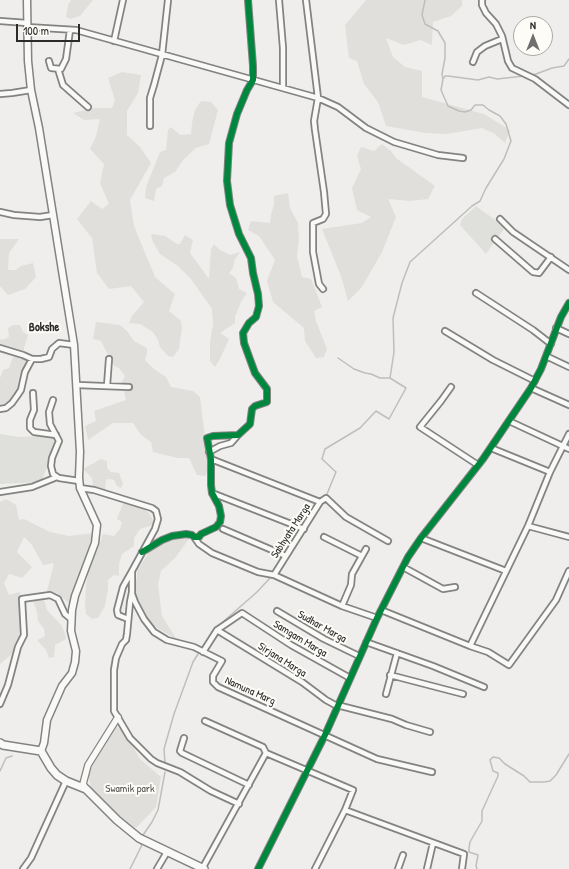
<!DOCTYPE html>
<html>
<head>
<meta charset="utf-8">
<style>
  body { margin:0 }
  #map { position:relative; width:569px; height:869px; overflow:hidden; background:#efeeec; font-family:"Patrick Hand",sans-serif }
  canvas { display:block }
  .north { position:absolute; left:513px; top:16px; width:40px; height:40px; box-sizing:border-box; background:#fdfcf7; border:1px solid #a9a8a5; border-radius:50%; rotate:0deg; font-size:11px; font-weight:700; line-height:16px; text-align:center; color:#2b2b2b }
  .north::after { content:''; display:block; margin:auto; width:14px; height:18px; background:#706f6f; clip-path:polygon(50% 0,100% 100%,50% 72%,0 100%) }
  .scale { position:absolute; left:16px; top:24px; width:64px; height:18px; box-sizing:border-box; border:2px solid #2b2b2b; border-top:0; padding-left:5px; font-size:12px; line-height:14px; white-space:nowrap; color:#2b2b2b; -webkit-text-stroke:3px #fdfcf7; paint-order:stroke }
</style>
</head>
<body>
<div id="map">
<canvas width="569" height="869"></canvas>
<div class="north">N</div>
<div class="scale">100 m</div>
</div>
<script>
const c = document.querySelector('canvas').getContext('2d');
c.lineJoin = 'round';
function paint(path, color) { c.fillStyle = color; c.fill(path, 'evenodd'); }
const shape = rows => new Path2D(rows.map(r => 'M' + r).join(''));
function trace(path, color, width, dash) { c.strokeStyle = color; c.lineWidth = width; c.lineCap = dash ? 'butt' : 'round'; c.setLineDash(dash || []); c.stroke(path); }
function drawText(font, color, halo, rows, align = 'center') {
  c.font = font + ' "Patrick Hand",sans-serif'; c.lineWidth = 4; c.setLineDash([]); c.textBaseline = 'middle'; c.strokeStyle = halo; c.fillStyle = color; for (const [text, x, y, turn = 0] of rows) {
    c.save(); c.translate(x, y); c.rotate((+turn || 0) * Math.PI / 180); c.textAlign = isNaN(turn) ? turn : align; if (halo) c.strokeText(text, 0, 0); c.fillText(text, 0, 0); c.restore();
  }
}
const built = shape([
  [476,206,502,225,504,229,486,254,460,225,462,219],
  [0,434,20,437,39,436,54,438,57,443,41,482,0,484]
]);
const green = shape([
  [71,0,93,0,80,16,70,19,66,17,68,5],
  [366,0,462,0,462,6,451,16,433,22,432,45,420,40,404,45,386,38,393,57,405,67,422,71,422,97,484,114,510,130,505,143,495,134,482,128,447,134,425,133,386,126,378,102,364,84,357,61,349,58,345,25],
  [122,72,141,75,138,93,127,111,127,135,140,147,151,163,130,200,134,226,155,277,175,294,169,311,181,321,182,328,179,349,173,357,168,356,160,347,158,340,153,332,140,324,129,323,132,316,144,302,131,286,109,289,97,273,92,238,77,219,91,201,102,209,109,204,100,183,104,164,90,149,96,136,100,119,84,120,73,113,95,108,112,108,115,100,108,78],
  [201,101,211,102,218,110,209,144,196,148,183,160,175,172,164,178,162,186,156,189,154,201,145,198,146,187,160,152,166,150,168,130,171,127,180,135,191,134,192,123,195,110],
  [382,144,391,151,396,158,435,186,428,199,410,201,388,199,396,217,382,252,362,287,348,301,341,276,322,229,362,223,371,217,357,210,352,188,361,169,357,156,361,147,374,151],
  [288,193,290,208,298,223,299,239,297,256,302,277,311,279,322,307,314,311,316,321,327,349,324,357,316,358,305,341,304,328,273,302,267,281,275,260,259,236,248,230,251,221,270,223,271,215,274,204,274,196],
  [151,234,165,236,177,244,180,244,185,235,193,240,190,253,209,279,211,249,214,244,220,250,230,255,240,252,234,261,233,268,229,273,236,278,239,289,247,293,241,302,235,317,235,323,220,333,229,339,220,359,215,367,210,361,210,342,213,324,212,309,191,279,178,266,160,254,153,242],
  [0,239,19,239,9,253,8,270,16,270,21,266,33,263,36,277,25,289,8,295,0,286],
  [96,322,120,325,127,331,134,341,147,348,147,354,145,360,154,369,166,377,171,387,193,391,200,397,209,470,205,476,197,475,189,458,178,458,153,452,151,442,141,435,133,423,113,423,88,440,85,426,96,421,94,411,126,400,122,382,125,376,119,368,114,366,101,341,93,339],
  [13,325,20,325,23,332,28,335,24,348,24,353,0,346,0,339,2,340,9,337,8,328],
  [20,356,28,360,20,387,8,404,0,407,0,378,3,370,9,368,13,357],
  [101,459,107,461,107,468,111,472,119,473,123,484,121,488,117,486,114,480,109,479,106,480,105,490,98,490,93,486,92,478,83,469],
  [6,499,16,505,19,520,24,519,50,532,69,536,93,533,85,561,70,604,57,593,47,591,54,563,43,565,32,545,24,537,17,552,32,567,22,578,9,574,4,583,9,595,20,592,22,634,12,654,0,664,0,502],
  [123,503,140,507,149,513,153,520,153,525,140,529,134,538,134,546,122,554,119,564,119,576,114,575,108,580,108,589,105,606,98,618,92,619,86,614,85,605,86,586,90,561,97,551,103,534,114,536,120,529,122,522,117,519],
  [187,537,189,539,175,558,161,571,158,585,162,616,177,640,151,624,143,613,137,600,134,589,137,577,137,571,151,549,165,541,174,538],
  [44,599,47,610,62,626,65,634,66,639,55,645,54,657,49,658,46,650,37,640,45,636,44,629,38,621,37,612,33,600],
  [115,725,125,733,140,759,161,777,156,807,136,828,119,820,91,788,88,773]
]);
const stream = shape([
  [530,75,536,74,552,68,564,66,569,59],
  [444,78,445,76,448,76,478,80,489,77,497,79,524,76],
  [338,358,354,369,365,373,371,374,380,378,390,378],
  [319,500,327,494,336,472,322,459,325,449,360,428,376,411,389,419,406,388,390,378,394,352,393,318,402,283,410,262,472,206,480,201,486,188,504,159,511,141,506,124,500,116,489,110,483,105,475,105,471,110,465,112,459,111,448,106,441,90,443,79,442,74,445,58,445,43,438,31,425,24,422,15,425,0],
  [216,628,257,592,270,578],
  [201,649,214,631],
  [165,763,164,749,174,714,193,662,198,654],
  [0,771,6,758,12,756],
  [143,835,152,822,158,810,165,772],
  [130,869,142,845,138,841],
  [477,869,476,866,478,855,469,852,469,848,470,842,482,821,482,811,498,776,498,773,493,771,490,760,493,757,499,758,505,764,524,776,530,782,544,782,550,781,556,775,569,754]
]);
const minor = shape([
  [279,0,283,48,283,88],
  [306,0,318,98,314,121,315,130,324,192,326,214,323,219,313,223,313,252,319,284,323,289],
  [482,0,482,5,486,13,496,24,502,36,508,61,512,68,535,79,569,105],
  [0,21,27,23],
  [27,27,76,30,318,98,338,107,366,128,394,142,438,155,463,158],
  [114,41,123,0],
  [49,61,51,68,61,69,66,59,70,30],
  [473,62,477,52,485,46,502,39],
  [58,69,63,85,88,107],
  [0,94,12,93,31,90],
  [150,126,150,98,154,85,162,55,168,0],
  [0,212,14,215,40,217,53,215],
  [500,219,513,232,569,270],
  [495,239,533,272,539,273,551,257],
  [476,293,533,330,551,344],
  [556,328,569,334],
  [445,331,493,360,535,381],
  [0,348,23,355,32,359,41,359,49,357,52,349,59,343,74,345],
  [546,356,569,367],
  [77,385,129,387],
  [107,386,109,359],
  [451,387,441,401,420,427,478,465],
  [531,388,569,405],
  [33,393,34,410,30,420,30,428,34,432,56,435],
  [53,400,49,412,50,424,59,441,52,458,51,466,53,474,59,478,79,481],
  [0,409,6,408,12,403,17,396,21,390,25,372,32,359],
  [509,421,569,449],
  [491,448,550,472],
  [209,452,220,446,231,443,238,435],
  [211,459,320,502,274,575,342,606,377,618],
  [80,488,94,490,152,508,156,511,158,519,155,529,132,571,132,592,130,602,127,634,126,640,122,644,116,658,114,670,114,711,130,738,151,759,157,763,180,772,211,791,239,804],
  [0,492,32,487,57,477],
  [212,493,304,529],
  [320,502,326,498,346,517,388,541],
  [528,526,569,537],
  [223,529,286,556],
  [194,537,199,544,212,553,258,572,274,575],
  [324,537,362,556],
  [421,538,506,571],
  [142,552,162,540,172,536,186,534,192,535,194,537,199,537,201,534,216,527,220,522,221,516,219,506,212,493,211,485,211,459,207,438,213,436,238,435,250,424,252,409,255,406,267,402,267,389,255,373,244,343,243,333,249,323,256,317,259,306,258,294,253,273,251,258,239,234,230,205,227,181,229,143,237,114,247,90,253,80,253,66,248,0],
  [403,567,443,589,455,587],
  [132,594,135,602,144,619,154,632,167,640,194,647,222,661,213,676,213,682,218,687,377,759,432,772],
  [342,606,351,585,352,574,366,549],
  [381,610,470,646,528,526,550,472,569,434],
  [277,611,324,639,359,656],
  [128,619,118,615,117,610,123,587,132,571],
  [217,630,302,682,326,700,337,706],
  [366,642,433,666,484,687],
  [470,646,488,652,509,665,556,600,569,571],
  [203,652,217,630,242,613,291,645,350,678],
  [390,675,463,694],
  [386,694,397,653],
  [0,704,8,685,18,647,24,635,22,599,50,595,58,599,65,614,71,619],
  [337,705,392,719,406,725,430,732],
  [205,721,263,747,266,753],
  [184,738,180,751,182,753,249,785],
  [345,810,464,854,462,869],
  [23,869,31,858,66,781],
  [157,869,167,852],
  [202,869,266,753,353,790,345,810,315,869],
  [258,869,325,735,377,618,408,557,421,538,483,459,531,388,541,369,561,317,569,303],
  [398,869,403,855],
  [427,869,433,843]
]);
const tertiary = shape([
  [86,789,83,784,88,765,118,717]
]);
const secondary = shape([
  [27,0,28,61,31,90,39,128,74,345,80,452,79,477,80,488,97,525,95,543,75,596,72,610,71,631,76,651,75,662,72,673,62,686,47,720,44,743,41,751]
]);
const primary = shape([
  [0,743,3,745,41,751,51,768,57,775,66,781,86,789,117,820,139,838,204,869]
]);
const cycleway = shape([
  [142,552,162,540,172,536,186,534,192,535,194,537,199,537,201,534,216,527,220,522,221,516,219,506,212,493,211,485,211,459,207,438,213,436,238,435,250,424,252,409,255,406,267,402,267,389,255,373,244,343,243,333,249,323,256,317,259,306,258,294,253,273,251,258,239,234,230,205,227,181,229,143,237,114,247,90,253,80,253,66,248,0],
  [258,869,325,735,377,618,408,557,421,538,483,459,531,388,541,369,561,317,569,303]
]);
const streetNames = [
  ["Sabhyata Marga",291,531,-57],
  ["Sudhar Marga",322,627,29],
  ["Samgam Marga",300,639,31],
  ["Sirjana Marga",282,660,32],
  ["Namuna Marg",250,691,24]
];
const parkNames = [
  ["Swamik park",130,789]
];
const neighbourhoodNames = [
  ["Bokshe",44,328]
];
paint(built, '#dfdfdc');
paint(green, '#e0dfdc');
trace(stream, '#bfbebc', 1.5);
trace(minor, '#838382', 8);
trace(tertiary, '#838382', 8);
trace(secondary, '#838382', 9);
trace(primary, '#838382', 10);
trace(minor, '#f9f9f7', 4.5);
trace(tertiary, '#f9f9f7', 5.5);
trace(secondary, '#f9f9f7', 6);
trace(primary, '#f9f9f7', 7);
trace(cycleway, '#00873e', 6);
drawText('11px', '#2b2b2b', '#fdfcf7', streetNames);
drawText('11px', '#555554', '#fdfcf7', parkNames);
drawText('bold 12px', '#2b2b2b', '#fdfcf7', neighbourhoodNames);
</script>
</body>
</html>
